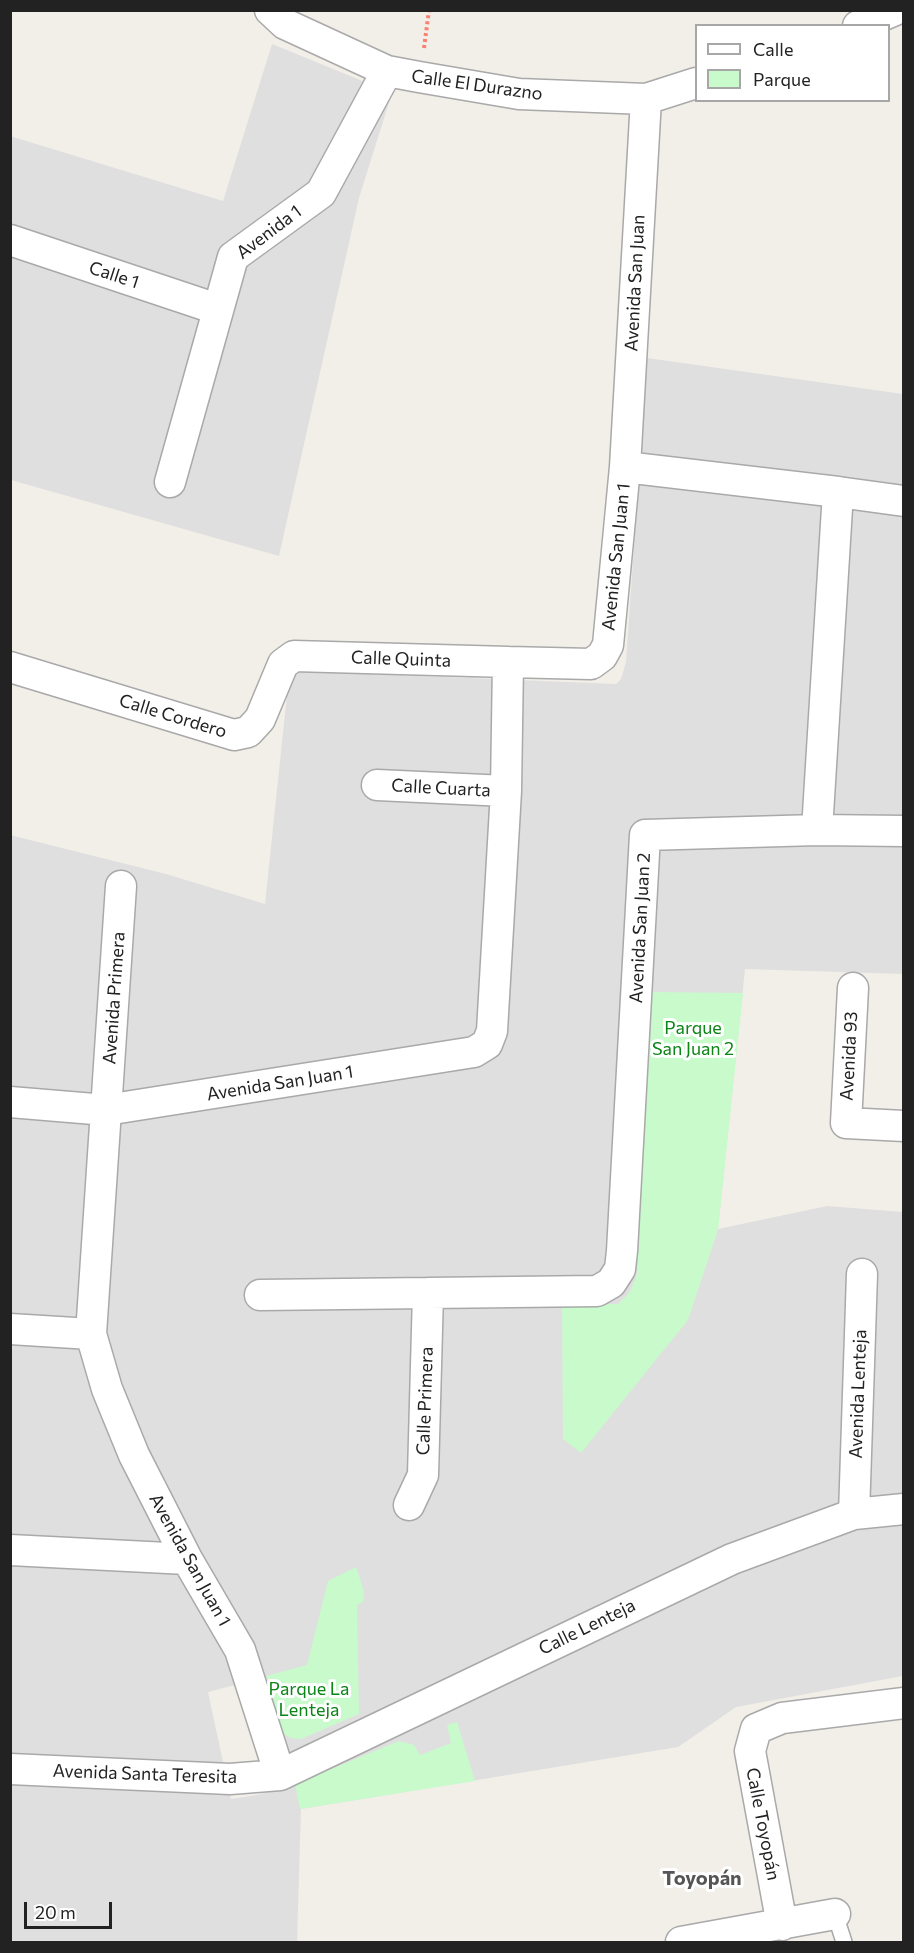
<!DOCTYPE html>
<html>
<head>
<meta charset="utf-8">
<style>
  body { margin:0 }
  #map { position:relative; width:914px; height:1953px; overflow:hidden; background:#f2efe9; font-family:Commissioner,sans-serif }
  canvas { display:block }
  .frame { position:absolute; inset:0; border:12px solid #222; pointer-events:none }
  .legend { position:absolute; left:695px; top:24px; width:195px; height:78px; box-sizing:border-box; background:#fff; border:2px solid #a7a7a7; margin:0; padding:8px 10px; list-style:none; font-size:18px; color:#222 }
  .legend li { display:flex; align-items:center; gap:12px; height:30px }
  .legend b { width:30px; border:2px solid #a7a7a7 }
  .scale { position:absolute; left:24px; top:1902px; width:88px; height:27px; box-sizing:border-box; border:3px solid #222; border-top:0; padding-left:8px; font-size:18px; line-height:21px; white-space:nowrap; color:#222; -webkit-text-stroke:4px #fff; paint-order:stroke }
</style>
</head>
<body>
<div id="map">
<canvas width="914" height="1953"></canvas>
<div class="frame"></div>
<ul class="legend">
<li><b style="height:8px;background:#fff"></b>Calle</li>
<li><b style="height:16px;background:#c8facc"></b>Parque</li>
</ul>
<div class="scale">20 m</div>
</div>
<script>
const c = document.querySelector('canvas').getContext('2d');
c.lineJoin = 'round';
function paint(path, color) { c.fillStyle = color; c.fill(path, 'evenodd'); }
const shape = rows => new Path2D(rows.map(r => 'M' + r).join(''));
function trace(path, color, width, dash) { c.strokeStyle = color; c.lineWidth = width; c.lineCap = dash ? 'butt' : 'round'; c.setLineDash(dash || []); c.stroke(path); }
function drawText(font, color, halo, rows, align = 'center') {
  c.font = font + ' Commissioner,sans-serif'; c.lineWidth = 6; c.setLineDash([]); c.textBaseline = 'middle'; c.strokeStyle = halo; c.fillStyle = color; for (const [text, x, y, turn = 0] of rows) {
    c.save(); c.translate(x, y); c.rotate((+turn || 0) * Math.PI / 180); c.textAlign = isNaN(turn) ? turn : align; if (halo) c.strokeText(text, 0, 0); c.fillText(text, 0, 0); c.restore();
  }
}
const residential = shape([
  [272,44,392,93,359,198,279,556,11,480,10,136,223,201],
  [647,358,903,394,903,974,745,969,718,1229,827,1206,903,1212,903,1676,736,1707,678,1747,301,1809,297,1942,11,1942,10,835,166,874,265,904,288,685,298,671,616,684,621,679,626,662],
  [266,1677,294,1784,257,1795,231,1799,208,1692]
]);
const park = shape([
  [651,992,743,993,718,1230,688,1320,581,1453,563,1439,562,1305,618,1304,630,1292,637,1274],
  [356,1567,364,1591,363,1602,357,1605,359,1714,301,1739,291,1738,282,1733,266,1676,307,1665,328,1581],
  [457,1722,475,1781,300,1809,295,1784,399,1741,414,1745,420,1755,451,1743,447,1725]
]);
const path = shape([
  [424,48,429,10]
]);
const lane = shape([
  [835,1914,844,1942]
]);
const street = shape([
  [270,10,285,24,387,71,419,77,519,94,646,99,696,83],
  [858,26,895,10],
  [10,240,217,309],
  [170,482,233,257,321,193,387,71],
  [838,492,904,501],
  [10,667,234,735,248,732,260,719,283,664,294,656,508,662],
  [377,785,506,791],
  [817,830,904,831],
  [853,988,846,1123,904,1126],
  [10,1102,106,1110,121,886],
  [260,1295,597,1291,611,1283,620,1269,622,1251,645,835,817,830,838,492,625,467],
  [10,1329,91,1334],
  [409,1505,423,1475,428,1293],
  [854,1514,862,1274],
  [10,1550,187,1559],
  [10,1769,230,1779,280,1775,732,1559,854,1514,904,1509],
  [280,1775,240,1650,187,1559,134,1455,107,1389,91,1334,106,1110,474,1052,487,1044,492,1031,506,791,508,662,591,664,602,656,608,645,625,467,646,99],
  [782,1925,750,1751,756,1729,782,1718,904,1703],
  [681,1942,835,1914]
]);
const streetNames = [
  ["Calle El Durazno",477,85,8],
  ["Avenida 1",269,232,-37],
  ["Calle 1",114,275,18],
  ["Avenida San Juan",635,283,-87],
  ["Avenida San Juan 1",616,557,-84],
  ["Calle Quinta",401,659,2],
  ["Calle Cordero",173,716,17],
  ["Calle Cuarta",441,788,3],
  ["Avenida San Juan 2",640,928,-87],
  ["Avenida Primera",114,998,-86],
  ["Avenida 93",849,1056,-87],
  ["Avenida San Juan 1",280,1083,-9],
  ["Avenida Lenteja",858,1394,-88],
  ["Calle Primera",425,1401,-88],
  ["Avenida San Juan 1",190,1560,61],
  ["Calle Lenteja",587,1627,-26],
  ["Avenida Santa Teresita",145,1774,2],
  ["Calle Toyopán",763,1824,79]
];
const parkNames = [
  ["Parque",693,1028],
  ["San Juan 2",693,1049],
  ["Parque La",309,1689],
  ["Lenteja",309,1710]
];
const neighbourhoodNames = [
  ["Toyopán",702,1878]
];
paint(residential, '#e0dfdf');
paint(park, '#c8facc');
trace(lane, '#a9a9a9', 18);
trace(street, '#a9a9a9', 33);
trace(path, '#fa8072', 4, [3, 3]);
trace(lane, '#fff', 15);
trace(street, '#fff', 30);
drawText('18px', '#222', '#fff', streetNames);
drawText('18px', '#0c8416', '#fff', parkNames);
drawText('bold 20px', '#555', '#fff', neighbourhoodNames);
</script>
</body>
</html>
